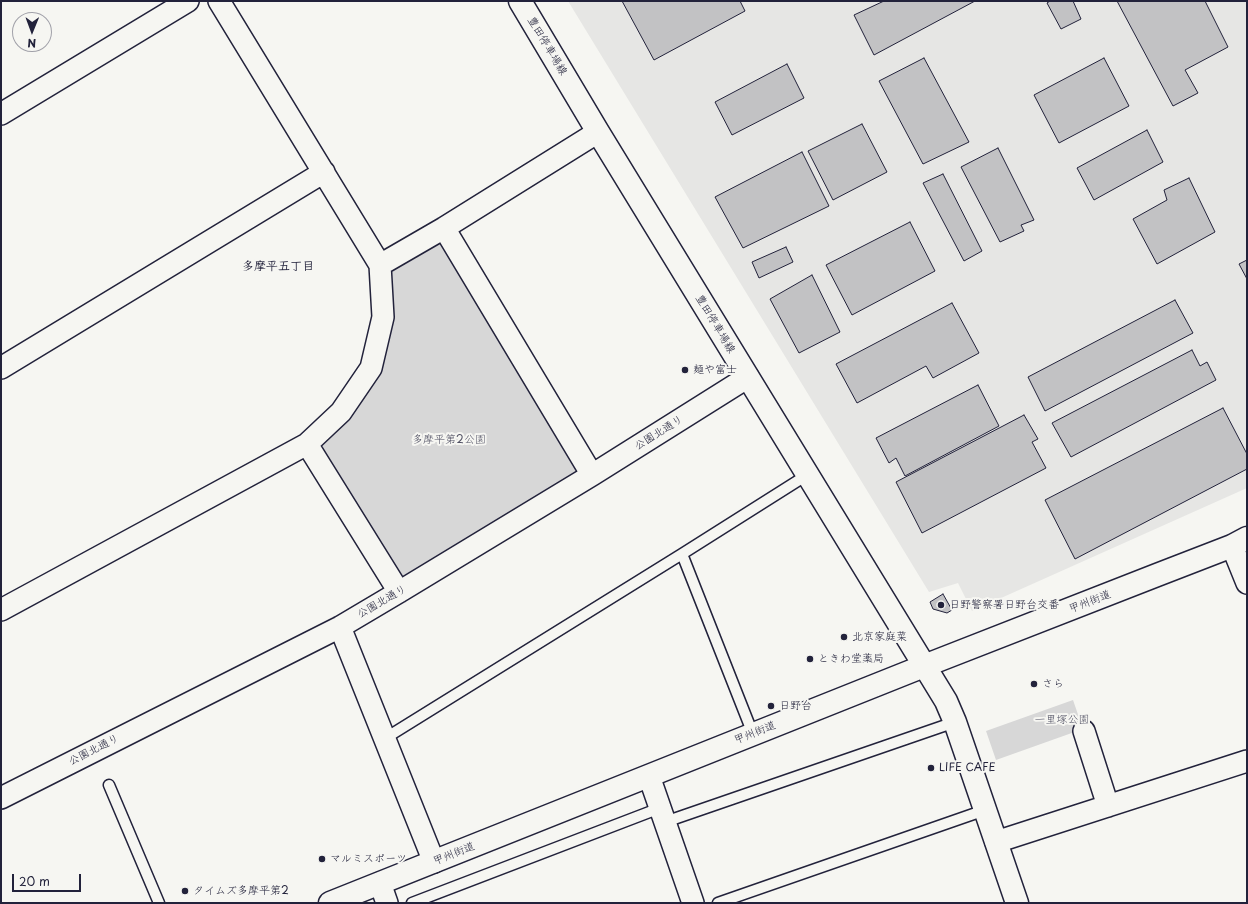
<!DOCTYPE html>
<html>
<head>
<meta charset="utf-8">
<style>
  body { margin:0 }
  #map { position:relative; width:1248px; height:904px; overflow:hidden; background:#f6f6f2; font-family:"Playpen Sans",sans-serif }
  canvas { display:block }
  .frame { position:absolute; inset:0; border:2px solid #22223b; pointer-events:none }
  .north { position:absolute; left:12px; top:12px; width:40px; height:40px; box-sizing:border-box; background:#f6f6f2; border:1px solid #a1a1a9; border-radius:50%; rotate:181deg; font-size:11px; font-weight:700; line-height:16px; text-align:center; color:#22223b }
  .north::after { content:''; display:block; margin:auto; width:14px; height:18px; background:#22223b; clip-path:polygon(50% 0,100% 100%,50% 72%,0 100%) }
  .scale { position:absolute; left:12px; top:874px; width:69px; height:18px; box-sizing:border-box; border:2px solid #22223b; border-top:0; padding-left:5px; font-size:12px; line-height:14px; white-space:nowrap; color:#22223b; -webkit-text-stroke:3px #f6f6f2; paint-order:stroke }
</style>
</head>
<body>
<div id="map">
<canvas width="1248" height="904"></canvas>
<div class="frame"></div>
<div class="north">N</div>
<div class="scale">20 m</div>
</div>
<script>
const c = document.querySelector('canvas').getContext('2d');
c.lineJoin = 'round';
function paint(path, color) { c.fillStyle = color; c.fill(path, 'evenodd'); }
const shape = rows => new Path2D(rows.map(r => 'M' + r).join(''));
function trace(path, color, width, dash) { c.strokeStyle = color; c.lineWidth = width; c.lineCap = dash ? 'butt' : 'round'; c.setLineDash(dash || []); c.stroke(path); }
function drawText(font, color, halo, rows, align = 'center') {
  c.font = font + ' "Playpen Sans","Klee One",sans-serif'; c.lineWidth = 4; c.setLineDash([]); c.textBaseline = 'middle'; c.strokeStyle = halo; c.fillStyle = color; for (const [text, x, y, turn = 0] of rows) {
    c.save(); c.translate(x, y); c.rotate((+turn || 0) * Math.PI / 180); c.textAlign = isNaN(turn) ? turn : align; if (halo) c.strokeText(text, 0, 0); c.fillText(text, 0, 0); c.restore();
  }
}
const built = shape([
  [568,1,1247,1,1247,488,972,611,958,583,929,592]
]);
const green = shape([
  [444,228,592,475,399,592,307,444,371,368,380,265],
  [1073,700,1083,729,996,760,986,731]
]);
const building = shape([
  [622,1,740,1,745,11,654,60,622,1],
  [884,1,975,1,874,55,854,15,884,1],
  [1050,1,1073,1,1081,19,1061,29,1047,3,1050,1],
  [1117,1,1205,1,1228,47,1185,70,1198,93,1173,106,1117,1],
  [924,58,969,142,923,164,879,81,924,58],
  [1104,58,1129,106,1059,143,1034,95,1104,58],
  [787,64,804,98,732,135,715,102,787,64],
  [862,124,887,172,833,200,808,151,862,124],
  [1147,130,1163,162,1094,200,1077,168,1147,130],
  [998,148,1034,220,1021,225,1024,231,1000,242,961,167,998,148],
  [802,152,829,206,743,248,715,197,802,152],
  [943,174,982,251,964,261,923,183,943,174],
  [1189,178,1215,232,1157,264,1133,219,1167,200,1164,190,1189,178],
  [910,222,935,271,852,315,826,265,910,222],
  [786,247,793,262,759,278,752,262,786,247],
  [1247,260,1247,279,1239,264,1247,260],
  [812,275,840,332,799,353,770,299,812,275],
  [1175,300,1193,333,1045,411,1028,377,1175,300],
  [952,303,979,353,933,378,926,366,857,403,836,364,952,303],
  [1192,350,1200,366,1207,362,1216,380,1071,457,1052,423,1192,350],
  [978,385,999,426,905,476,896,458,889,463,876,438,978,385],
  [1223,408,1247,454,1247,469,1075,559,1045,500,1223,408],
  [1024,415,1038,439,1032,442,1046,468,922,533,896,482,1024,415],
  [943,594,952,610,947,613,933,609,930,602,943,594]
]);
const lane = shape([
  [682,554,753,734],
  [384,739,682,554,807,475],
  [109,785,159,903],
  [665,822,955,722],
  [412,903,660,808],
  [718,903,985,810]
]);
const street = shape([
  [1,114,188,1],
  [444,228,592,475],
  [380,265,444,228,598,132],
  [1,368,324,172],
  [307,444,399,592],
  [1232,546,1247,583],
  [1,610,307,444,341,412,371,368,383,317,380,265,219,1],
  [340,627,434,862],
  [1084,731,1108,806],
  [649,776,693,903],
  [1,798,340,627,399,592,592,475,748,377],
  [996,842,1247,761],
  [380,883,387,903]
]);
const secondary = shape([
  [520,1,598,132,946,701,955,722,1017,903],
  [330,903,924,666,1157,575,1232,546,1247,538]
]);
const markers = [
  [685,370,4,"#22223b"],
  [941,605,4,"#22223b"],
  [844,637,4,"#22223b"],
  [810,659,4,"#22223b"],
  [1034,684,4,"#22223b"],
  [771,706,4,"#22223b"],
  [931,768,4,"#22223b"],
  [322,859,4,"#22223b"],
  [185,891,4,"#22223b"]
];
const streetNames = [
  ["豊田停車場線",547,46,59],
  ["豊田停車場線",715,324,59],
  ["公園北通り",659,433,-32],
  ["公園北通り",382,602,-30],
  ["甲州街道",1090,602,-21],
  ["甲州街道",755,733,-22],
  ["公園北通り",94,750,-27],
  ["甲州街道",454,854,-22]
];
const poiNames = [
  ["麺や富士",693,370],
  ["日野警察署日野台交番",949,605],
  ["北京家庭菜",852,637],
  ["ときわ堂薬局",818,659],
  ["さら",1042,684],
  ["日野台",779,706],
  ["LIFE CAFE",939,768],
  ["マルミスポーツ",330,859],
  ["タイムズ多摩平第2",193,891]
];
const parkNames = [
  ["多摩平第2公園",449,440],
  ["一里塚公園",1062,720]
];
const neighbourhoodNames = [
  ["多摩平五丁目",278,267]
];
paint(built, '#e6e6e4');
paint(green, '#d7d7d7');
paint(building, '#c2c2c4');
trace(building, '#22223b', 1);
trace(lane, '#22223b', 13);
trace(street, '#22223b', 24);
trace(secondary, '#22223b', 25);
trace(lane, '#f6f6f2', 10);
trace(street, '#f6f6f2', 21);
trace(secondary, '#f6f6f2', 22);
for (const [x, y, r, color] of markers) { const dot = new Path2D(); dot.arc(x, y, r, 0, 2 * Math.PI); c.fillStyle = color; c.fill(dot); trace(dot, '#f6f6f2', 1.5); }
drawText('11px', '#22223b', '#f6f6f2', streetNames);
drawText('11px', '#22223b', '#f6f6f2', poiNames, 'left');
drawText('11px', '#4f4f62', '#f6f6f2', parkNames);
drawText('bold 12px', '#22223b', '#f6f6f2', neighbourhoodNames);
</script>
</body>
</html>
